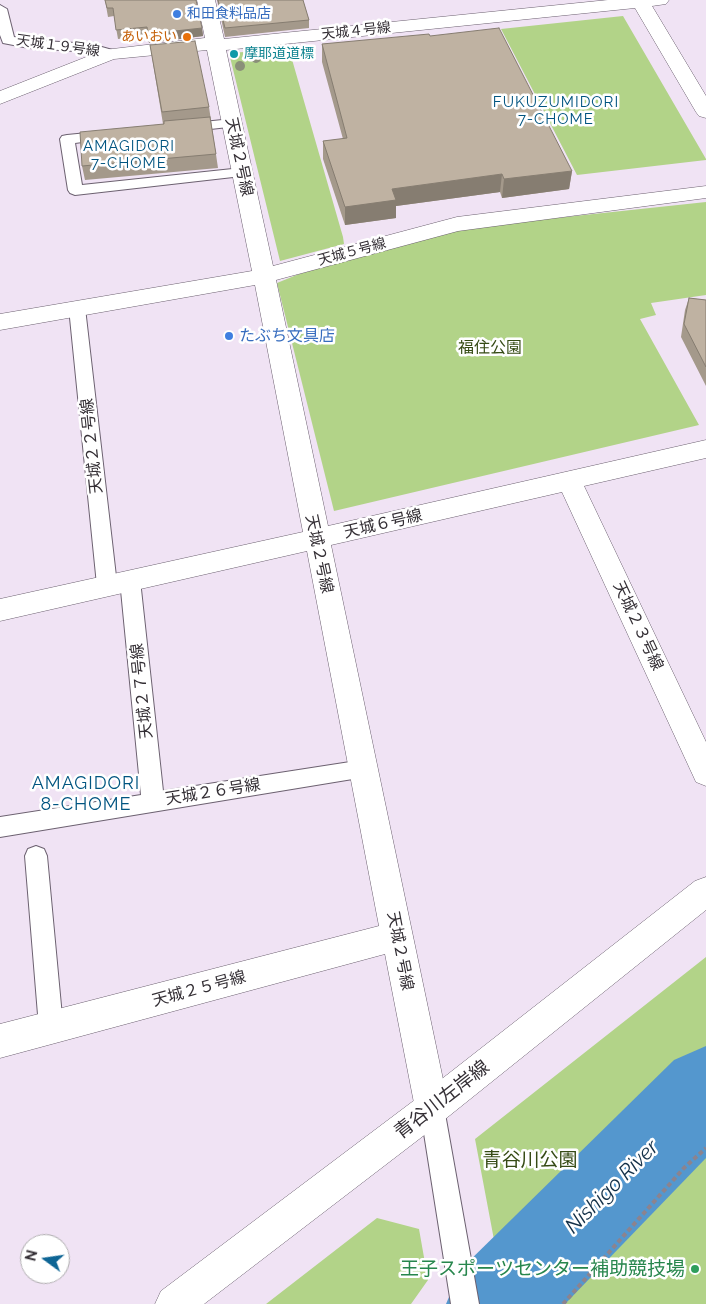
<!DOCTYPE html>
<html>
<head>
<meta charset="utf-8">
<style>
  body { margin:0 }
  #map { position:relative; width:706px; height:1304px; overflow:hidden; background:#f0e3f4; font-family:Raleway,sans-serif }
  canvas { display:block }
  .north { position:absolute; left:20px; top:1234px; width:50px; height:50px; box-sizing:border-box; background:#fff; border:1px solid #aeacae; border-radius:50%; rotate:284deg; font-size:14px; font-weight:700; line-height:20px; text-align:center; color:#342f35 }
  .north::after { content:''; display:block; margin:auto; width:18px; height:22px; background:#0e6595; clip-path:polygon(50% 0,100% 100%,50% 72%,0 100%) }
</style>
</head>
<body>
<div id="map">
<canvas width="706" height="1304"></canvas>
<div class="north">N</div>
</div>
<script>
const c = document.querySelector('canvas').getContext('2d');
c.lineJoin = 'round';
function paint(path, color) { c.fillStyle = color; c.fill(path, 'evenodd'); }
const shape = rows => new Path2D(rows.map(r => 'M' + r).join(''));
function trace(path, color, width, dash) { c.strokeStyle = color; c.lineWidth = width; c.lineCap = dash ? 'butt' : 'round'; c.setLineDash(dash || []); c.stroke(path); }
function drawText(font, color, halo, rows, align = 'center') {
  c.font = font + ' Raleway,"Noto Sans JP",sans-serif'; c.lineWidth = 5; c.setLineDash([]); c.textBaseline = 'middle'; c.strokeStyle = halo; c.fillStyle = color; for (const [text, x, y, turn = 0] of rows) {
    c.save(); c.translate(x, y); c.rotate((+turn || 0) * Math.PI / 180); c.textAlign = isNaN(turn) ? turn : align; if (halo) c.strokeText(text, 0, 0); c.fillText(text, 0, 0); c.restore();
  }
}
const green = shape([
  [623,16,706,159,706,160,577,175,501,29],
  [289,49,343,237,344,244,280,261,229,53],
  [706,202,706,295,651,303,656,315,640,319,699,425,334,511,277,283,299,274,415,240,472,227],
  [706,957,706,1060,498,1261,475,1139],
  [706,1148,706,1304,563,1304,684,1168],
  [377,1218,419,1229,428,1280,411,1304,266,1304]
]);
const river = shape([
  [706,1046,706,1158,565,1304,446,1304,461,1269,674,1060,706,1046]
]);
const path = shape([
  [563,1304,684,1168,706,1148]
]);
const service = shape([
  [0,5,7,9,14,37,29,40,91,44,116,51,118,54,111,58,90,52,29,48,3,43,0,35,0,5],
  [232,119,237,120,239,123,237,126,184,132,179,131,177,128,179,125,184,124,232,119],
  [108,131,113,132,115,135,113,138,75,143,82,185,242,168,247,169,249,172,247,175,242,176,75,195,70,193,68,190,60,139,62,136,67,135,108,131],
  [77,303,83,304,85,308,117,585,114,590,107,593,100,590,97,585,69,308,71,304,77,303],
  [130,572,137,575,140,580,163,791,363,760,371,762,374,769,371,776,0,837,0,817,141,795,120,580,123,575,130,572],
  [36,846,44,849,47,856,63,1027,60,1035,51,1039,42,1035,39,1027,25,856,28,849,36,846],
  [432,1096,441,1099,444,1108,479,1304,451,1304,420,1108,423,1099,432,1096]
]);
const minor = shape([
  [197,0,215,0,224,39,608,0,669,0,666,4,652,6,706,96,706,118,699,116,696,112,635,8,226,50,273,266,457,217,706,186,706,198,458,231,276,280,328,526,706,440,706,458,584,486,706,742,706,786,696,782,562,492,331,545,449,1108,444,1120,432,1125,420,1120,415,1108,385,954,0,1058,0,1024,379,926,307,551,0,621,0,599,303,532,255,285,0,330,0,314,252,271,207,50,114,59,0,104,0,91,104,50,205,38,197,0]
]);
const tertiary = shape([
  [706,877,706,910,444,1120,204,1304,155,1304,161,1291,420,1096,695,881,706,877]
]);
const trees = [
  [256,58],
  [240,66]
];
const wall = shape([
  [105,0,202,28,203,36,149,43,148,35,118,39,114,16,108,17],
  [217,0,303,0,309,20,309,28,225,37],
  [430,36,572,171,569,189,502,198,500,192,396,206,396,218,345,225,323,159,323,141,343,139,322,62,322,44],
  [150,45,209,107,218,168,85,180,82,166,163,124],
  [706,297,706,386,681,337,685,310,689,298,706,300]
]);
const shadedWall = shape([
  [202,28,203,36,149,43,148,34],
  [572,171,569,189,502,198,504,179],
  [502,174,500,192,396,206,396,218,345,225,345,207,392,189]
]);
const building = shape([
  [105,0,196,0,202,28,148,34,147,27,116,30,113,8,107,8,105,0],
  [218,0,303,0,309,20,225,28,218,0],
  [499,28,572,171,504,179,502,174,392,189,396,200,345,207,323,141,347,138,322,44,429,34,430,36,499,28],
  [195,41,209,107,162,112,150,45,195,41],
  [210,117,216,154,82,166,80,132,164,124,164,121,210,117],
  [689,298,706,300,706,367,684,324,689,298]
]);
const markers = [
  [177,14,5,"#3f7fe0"],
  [187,37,5,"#e8710a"],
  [234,54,5,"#0f9aa8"],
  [229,336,5,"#3f7fe0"],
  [695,1269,5,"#2e9e5b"]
];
const farShopnames = [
  ["和田食料品店",187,14]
];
const farStreetnames = [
  ["天城４号線",356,31,-6],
  ["天城１９号線",58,46,8],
  ["天城５号線",352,252,-15]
];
const farFoodnames = [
  ["あいおい",177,37]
];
const farCulturenames = [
  ["摩耶道道標",244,54]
];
const farNeighbourhoodnames = [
  ["FUKUZUMIDORI",556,102],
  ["7-CHOME",556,119],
  ["AMAGIDORI",129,146],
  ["7-CHOME",129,163]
];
const streetNames = [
  ["天城２号線",239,157,78],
  ["天城２２号線",92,446,-96],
  ["天城６号線",383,524,-13],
  ["天城２号線",319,554,78],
  ["天城２３号線",638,626,65],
  ["天城２７号線",142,691,-96],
  ["天城２６号線",213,792,-9],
  ["天城２号線",400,951,79],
  ["天城２５号線",199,989,-15]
];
const shopNames = [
  ["たぶち文具店",239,336]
];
const parkNames = [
  ["福住公園",490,348]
];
const neighbourhoodNames = [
  ["AMAGIDORI",86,784],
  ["8-CHOME",86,805]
];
const nearStreetnames = [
  ["青谷川左岸線",442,1100,-38]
];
const nearParknames = [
  ["青谷川公園",530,1160]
];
const nearLeisurenames = [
  ["王子スポーツセンター補助競技場",685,1269]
];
const nearWaternames = [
  ["Nishigo River",612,1187,-45]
];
paint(green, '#b2d388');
paint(river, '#5497ce');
trace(service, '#6c6170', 2);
trace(minor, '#6c6170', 1);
trace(tertiary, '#6c6170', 1);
trace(path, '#8c838e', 4, [4.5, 3]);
paint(service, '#fff');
paint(minor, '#fff');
paint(tertiary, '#fff');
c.fillStyle = '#8a8f79';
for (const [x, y] of trees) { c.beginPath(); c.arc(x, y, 5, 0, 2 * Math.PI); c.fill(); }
paint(wall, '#a4998b');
paint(shadedWall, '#867d71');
paint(building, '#bfb2a2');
trace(building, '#867d71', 1);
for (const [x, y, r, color] of markers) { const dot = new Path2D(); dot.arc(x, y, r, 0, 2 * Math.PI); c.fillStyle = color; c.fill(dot); trace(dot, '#fff', 2); }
drawText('14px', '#366cbe', '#fff', farShopnames, 'left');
drawText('14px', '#342f35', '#fff', farStreetnames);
drawText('14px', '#c56008', '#fff', farFoodnames, 'right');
drawText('14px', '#0d838f', '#fff', farCulturenames, 'left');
c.letterSpacing = '1px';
drawText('15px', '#005480', '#fff', farNeighbourhoodnames);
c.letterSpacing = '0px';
drawText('16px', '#342f35', '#fff', streetNames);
drawText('16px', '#366cbe', '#fff', shopNames, 'left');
drawText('16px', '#364b15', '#fff', parkNames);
c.letterSpacing = '1px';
drawText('18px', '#005480', '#fff', neighbourhoodNames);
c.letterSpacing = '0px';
drawText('19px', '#342f35', '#fff', nearStreetnames);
drawText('19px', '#364b15', '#fff', nearParknames);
drawText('19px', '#27864d', '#fff', nearLeisurenames, 'right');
drawText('italic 21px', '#133048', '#fff', nearWaternames);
</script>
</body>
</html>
